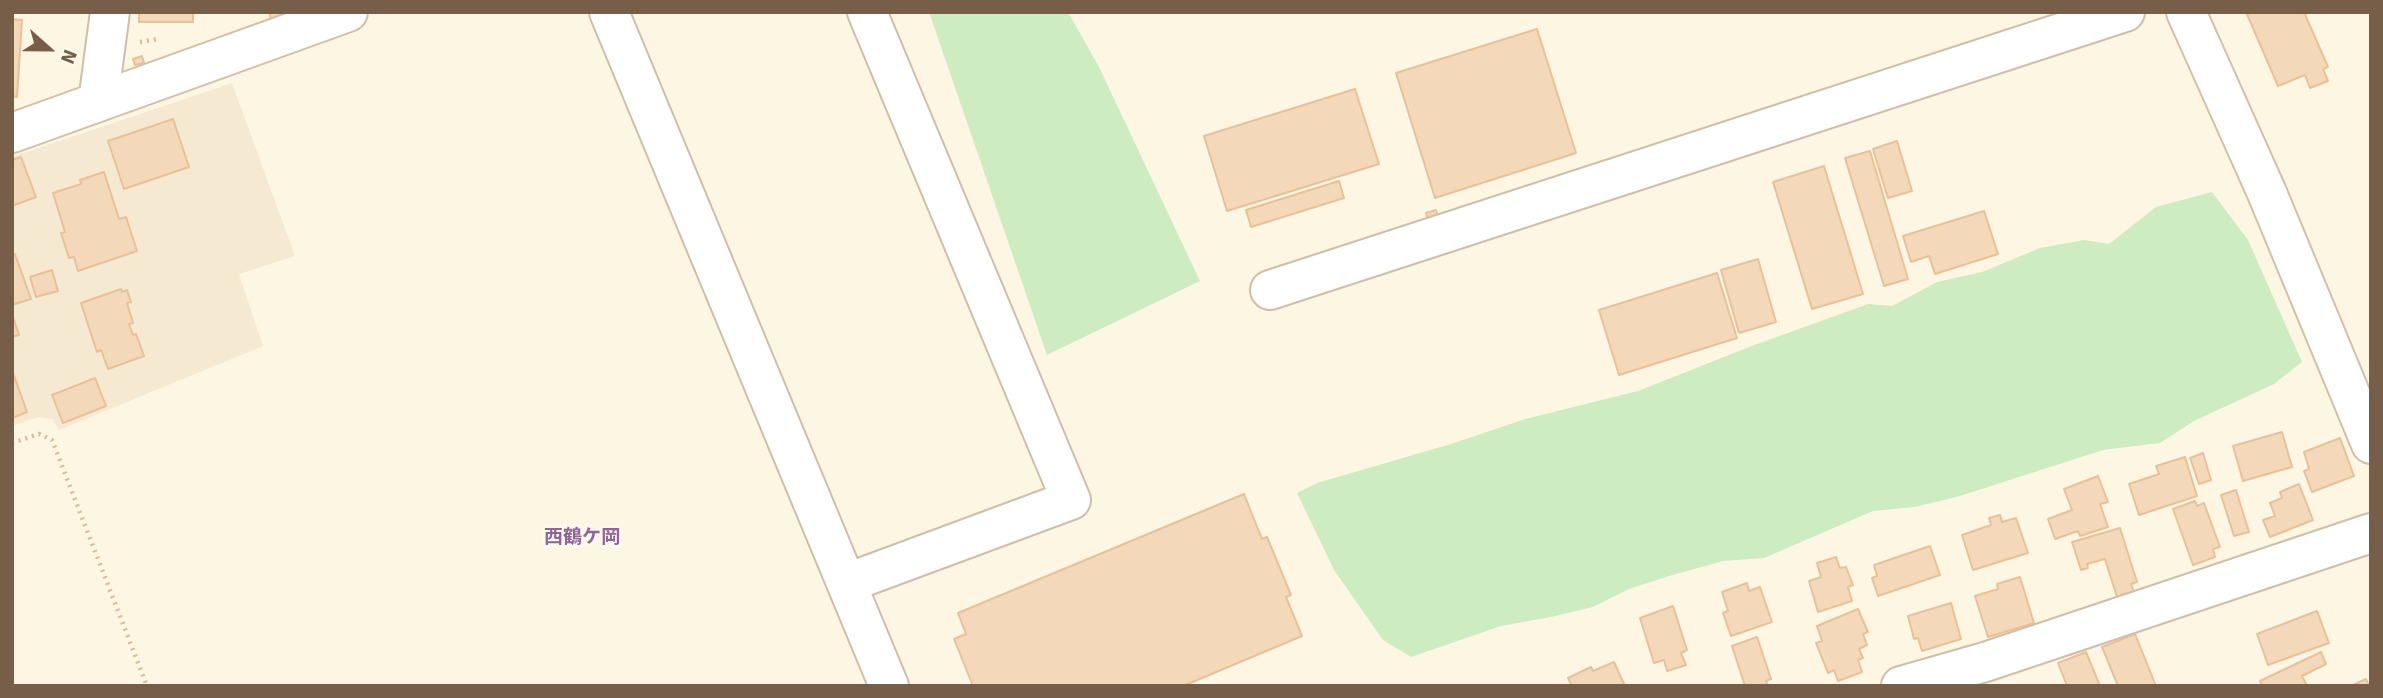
<!DOCTYPE html>
<html>
<head>
<meta charset="utf-8">
<style>
  body { margin:0 }
  #map { position:relative; width:2383px; height:698px; overflow:hidden; background:#fdf6e3; font-family:Signika,sans-serif }
  canvas { display:block }
  .frame { position:absolute; inset:0; border:14px solid #775e48; pointer-events:none }
  .north { position:absolute; left:14px; top:14px; width:70px; height:70px; -webkit-text-stroke:5px #fff9eb; paint-order:stroke; rotate:111deg; font-size:19px; font-weight:700; line-height:28px; text-align:center; color:#775e48 }
  .north::after { content:''; display:block; margin:auto; width:24px; height:32px; background:#775e48; clip-path:polygon(50% 0,100% 100%,50% 72%,0 100%) }
</style>
</head>
<body>
<div id="map">
<canvas width="2383" height="698"></canvas>
<div class="frame"></div>
<div class="north">N</div>
</div>
<script>
const c = document.querySelector('canvas').getContext('2d');
c.lineJoin = 'round';
function paint(path, color) { c.fillStyle = color; c.fill(path, 'evenodd'); }
const shape = rows => new Path2D(rows.map(r => 'M' + r).join(''));
function trace(path, color, width, dash) { c.strokeStyle = color; c.lineWidth = width; c.lineCap = dash ? 'butt' : 'round'; c.setLineDash(dash || []); c.stroke(path); }
function drawText(font, color, halo, rows, align = 'center') {
  c.font = font + ' Signika,"Noto Sans JP",sans-serif'; c.lineWidth = 6; c.setLineDash([]); c.textBaseline = 'middle'; c.strokeStyle = halo; c.fillStyle = color; for (const [text, x, y, turn = 0] of rows) {
    c.save(); c.translate(x, y); c.rotate((+turn || 0) * Math.PI / 180); c.textAlign = isNaN(turn) ? turn : align; if (halo) c.strokeText(text, 0, 0); c.fillText(text, 0, 0); c.restore();
  }
}
const residential = shape([
  [232,83,295,256,239,274,263,346,59,430,52,419,38,417,12,426,12,157]
]);
const green = shape([
  [929,12,1068,12,1099,67,1200,281,1047,355],
  [2212,192,2248,240,2302,362,2274,384,2194,421,2160,443,2103,450,1960,496,1915,507,1873,511,1764,558,1723,561,1669,576,1629,589,1593,607,1551,617,1501,626,1411,657,1383,640,1334,570,1297,493,1317,483,1451,444,1525,419,1638,391,1749,347,1868,304,1892,306,1937,282,1982,272,2040,248,2084,240,2109,244,2156,207]
]);
const building = shape([
  [139,12,193,12,193,22,139,22,139,12],
  [269,12,293,12,271,20,269,12],
  [2246,12,2304,12,2328,67,2323,69,2328,81,2310,88,2305,75,2278,86,2246,12],
  [12,19,22,20,17,97,12,96,12,19],
  [1537,29,1576,153,1435,198,1396,73,1537,29],
  [142,56,144,63,135,65,133,59,142,56],
  [1355,89,1379,164,1227,211,1204,136,1355,89],
  [173,119,189,167,124,189,108,141,173,119],
  [1897,141,1912,191,1888,198,1873,149,1897,141],
  [1870,151,1908,279,1884,286,1845,158,1870,151],
  [21,157,36,197,12,206,12,160,21,157],
  [1824,166,1863,294,1812,309,1773,182,1824,166],
  [104,172,119,219,126,217,137,251,78,271,74,257,69,258,61,233,65,232,53,193,81,184,80,180,104,172],
  [1339,181,1344,198,1251,227,1246,210,1339,181],
  [1436,210,1439,219,1429,222,1426,213,1436,210],
  [1984,211,1998,254,1935,274,1929,256,1911,262,1903,236,1984,211],
  [15,254,31,299,12,305,12,255,15,254],
  [1758,259,1776,322,1739,333,1721,270,1758,259],
  [52,270,58,291,36,297,30,277,52,270],
  [1717,273,1737,338,1619,375,1599,310,1717,273],
  [121,289,122,292,127,290,131,302,127,303,133,323,129,324,133,335,136,334,144,356,108,369,101,350,97,352,81,303,121,289],
  [12,314,19,335,12,337,12,314],
  [12,370,27,412,12,418,12,370],
  [95,378,106,406,63,423,52,395,95,378],
  [2282,432,2292,467,2243,481,2233,446,2282,432],
  [2340,438,2354,476,2312,492,2304,471,2309,469,2304,452,2340,438],
  [2203,453,2211,480,2199,484,2190,458,2203,453],
  [2185,457,2197,496,2139,515,2129,484,2159,474,2156,466,2185,457],
  [2098,476,2108,502,2100,504,2108,527,2080,536,2078,531,2055,539,2048,519,2072,510,2064,489,2098,476],
  [2299,484,2313,520,2270,537,2263,520,2275,516,2270,503,2282,498,2280,492,2299,484],
  [2236,490,2249,532,2234,536,2221,495,2236,490],
  [1244,494,1262,539,1267,537,1291,595,1286,597,1302,636,1183,686,973,686,954,639,966,634,958,613,1244,494],
  [2195,501,2197,506,2204,503,2220,547,2213,549,2215,557,2193,565,2173,509,2195,501],
  [2000,515,2002,522,2016,518,2028,553,1973,570,1962,535,1991,525,1989,518,2000,515],
  [2120,528,2137,582,2131,584,2134,592,2117,597,2105,559,2087,564,2088,568,2081,570,2072,542,2120,528],
  [1930,546,1940,575,1878,596,1872,578,1877,576,1874,565,1930,546],
  [1836,557,1840,568,1846,567,1853,585,1848,587,1852,601,1818,612,1809,581,1821,577,1817,563,1836,557],
  [2020,577,2034,623,1988,637,1975,596,1998,589,1997,584,2020,577],
  [1747,583,1749,591,1760,587,1772,622,1731,636,1723,613,1728,611,1722,592,1747,583],
  [1951,603,1961,639,1922,651,1918,638,1914,639,1908,616,1951,603],
  [1673,606,1687,650,1681,653,1686,665,1667,671,1664,660,1654,663,1640,618,1673,606],
  [1858,609,1868,632,1863,634,1867,645,1859,649,1863,658,1858,660,1862,672,1838,681,1834,670,1828,673,1816,643,1822,641,1817,626,1858,609],
  [2317,611,2329,643,2268,665,2257,634,2317,611],
  [2135,634,2156,686,2118,686,2102,647,2135,634],
  [1757,637,1771,679,1766,681,1768,686,1745,686,1732,646,1757,637],
  [2086,652,2100,686,2067,686,2058,663,2086,652],
  [2321,652,2326,664,2302,676,2307,686,2262,686,2260,681,2321,652],
  [1614,662,1625,686,1572,686,1568,678,1591,667,1593,671,1614,662],
  [2366,679,2369,686,2351,686,2366,679]
]);
const path = shape([
  [140,42,159,39],
  [12,443,39,434,52,440,147,686]
]);
const street = shape([
  [609,12,889,686],
  [98,102,110,12],
  [1270,290,2125,12],
  [847,583,1071,500,867,12],
  [1901,686,1985,662,2371,533]
]);
const secondary = shape([
  [2186,12,2267,193,2371,444],
  [12,133,348,12]
]);
const neighbourhoodNames = [
  ["西鶴ケ岡",582,538]
];
paint(residential, '#f5e9d1');
paint(green, '#cdecc1');
paint(building, '#f4d8ba');
trace(building, '#e8c199', 2);
trace(street, '#cfbfa9', 42);
trace(secondary, '#d3c0a6', 42);
trace(path, '#d9bb9d', 4.5, [2, 5]);
trace(street, '#fff', 38);
trace(secondary, '#fff', 38);
drawText('bold 19px', '#8f639b', '#fff9eb', neighbourhoodNames);
</script>
</body>
</html>
